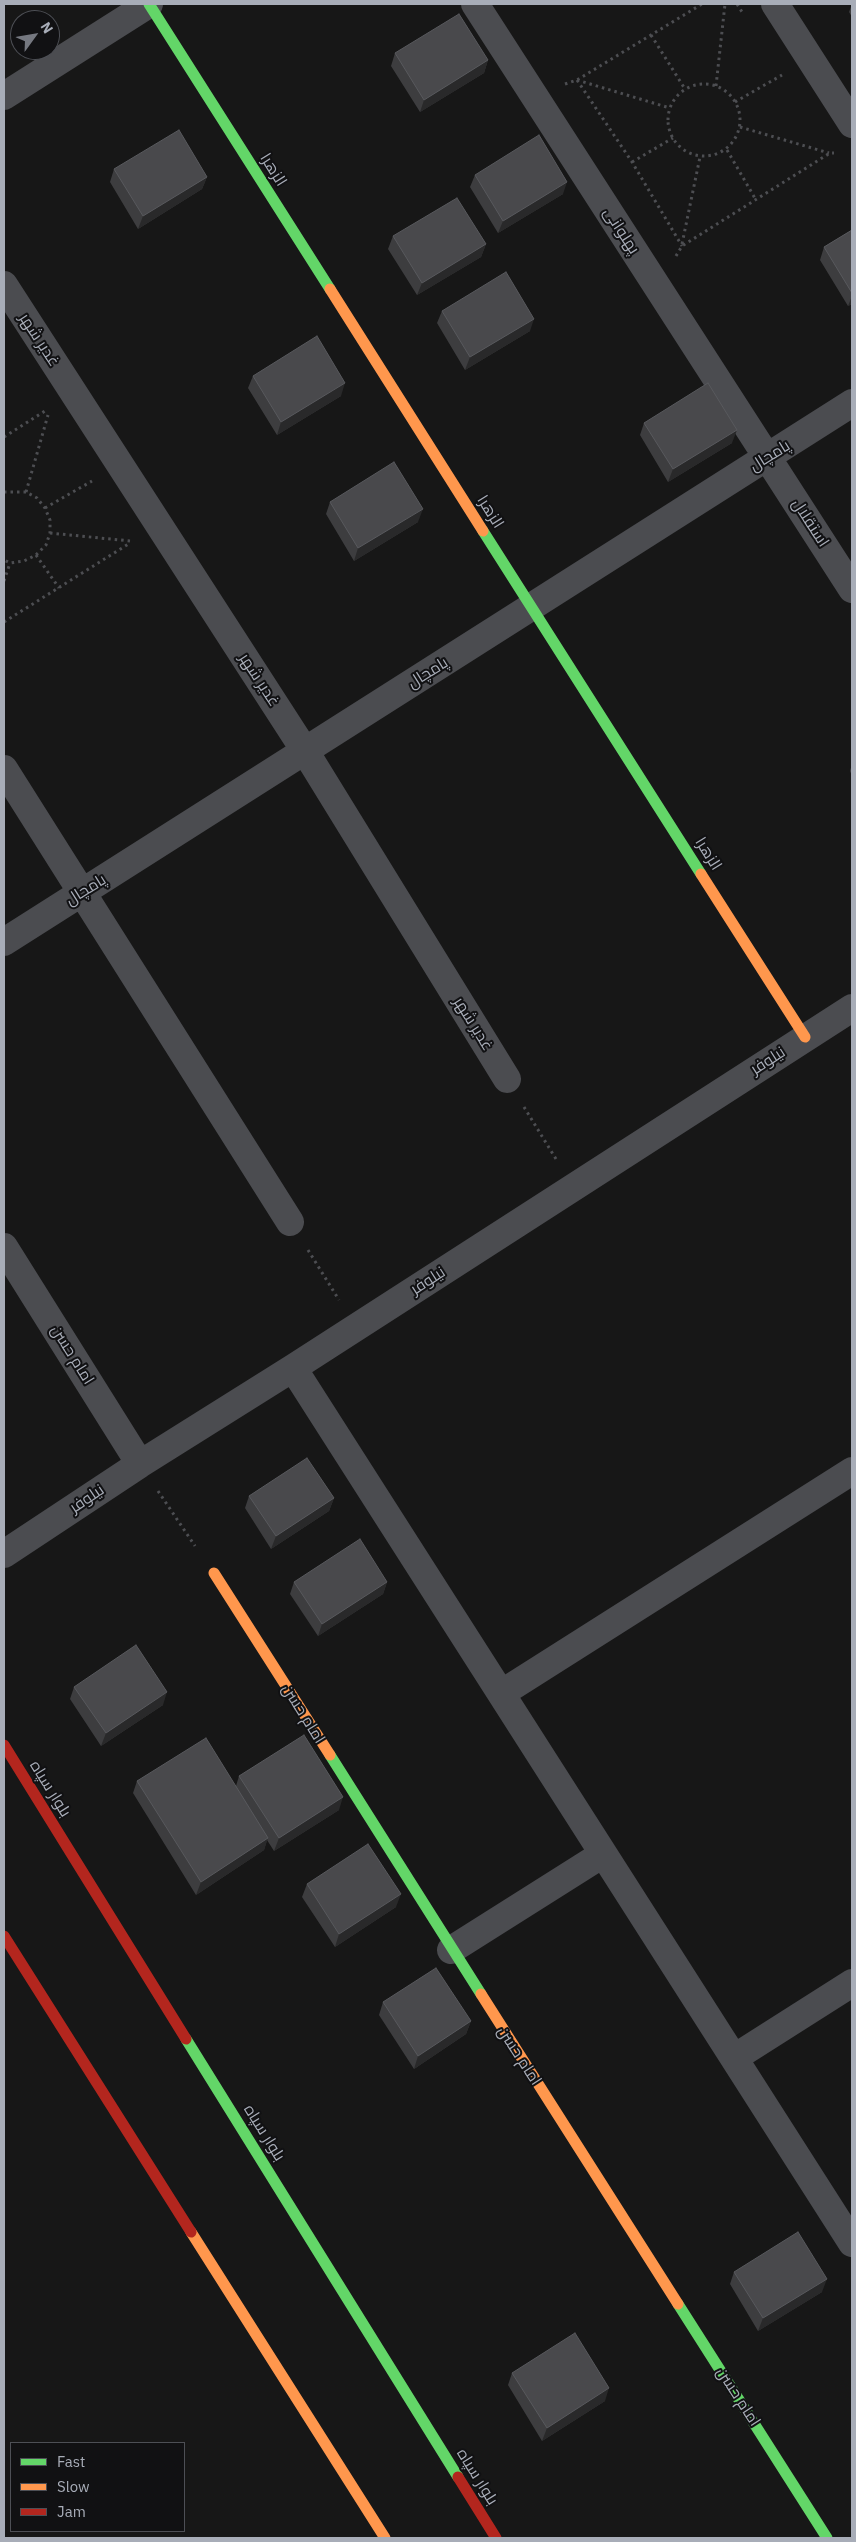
<!DOCTYPE html>
<html>
<head>
<meta charset="utf-8">
<style>
  body { margin:0 }
  #map { position:relative; width:856px; height:2542px; overflow:hidden; background:#171717; font-family:"IBM Plex Sans",sans-serif }
  canvas { display:block }
  .frame { position:absolute; inset:0; border:5px solid #a8adb8; pointer-events:none }
  .legend { position:absolute; left:10px; top:2442px; width:175px; height:90px; box-sizing:border-box; background:#111113; border:1px solid #4d4f55; margin:0; padding:6px 9px; list-style:none; font-size:15px; color:#a8adb8 }
  .legend li { display:flex; align-items:center; gap:10px; height:25px }
  .legend b { width:25px; border:1px solid #4d4f55 }
  .north { position:absolute; left:10px; top:10px; width:50px; height:50px; box-sizing:border-box; background:#111113; border:1px solid #4d4f55; border-radius:50%; rotate:58deg; font-size:14px; font-weight:700; line-height:20px; text-align:center; color:#a8adb8 }
  .north::after { content:''; display:block; margin:auto; width:18px; height:22px; background:#757880; clip-path:polygon(50% 0,100% 100%,50% 72%,0 100%) }
</style>
</head>
<body>
<div id="map">
<canvas width="856" height="2542"></canvas>
<div class="frame"></div>
<ul class="legend">
<li><b style="height:6px;background:#63d668"></b>Fast</li>
<li><b style="height:6px;background:#ff974d"></b>Slow</li>
<li><b style="height:6px;background:#b3261e"></b>Jam</li>
</ul>
<div class="north">N</div>
</div>
<script>
const c = document.querySelector('canvas').getContext('2d');
c.lineJoin = 'round';
const shape = rows => new Path2D(rows.map(r => 'M' + r).join(''));
function trace(path, color, width, dash) { c.strokeStyle = color; c.lineWidth = width; c.lineCap = dash ? 'butt' : 'round'; c.setLineDash(dash || []); c.stroke(path); }
function paint(path, color) { c.fillStyle = color; c.fill(path, 'evenodd'); }
function drawText(font, color, halo, rows, align = 'center') {
  c.font = font + ' "IBM Plex Sans",Cairo,sans-serif'; c.lineWidth = 4; c.setLineDash([]); c.textBaseline = 'middle'; c.strokeStyle = halo; c.fillStyle = color; for (const [text, x, y, turn = 0] of rows) {
    c.save(); c.translate(x, y); c.rotate((+turn || 0) * Math.PI / 180); c.textAlign = isNaN(turn) ? turn : align; if (halo) c.strokeText(text, 0, 0); c.fillText(text, 0, 0); c.restore();
  }
}
const path = shape([
  [737,4,742,12],
  [651,35,685,89],
  [577,80,632,162,682,246],
  [577,80,670,108],
  [565,84,577,80,702,4],
  '668 120a36 36 0 1 1 72 0a36 36 0 1 1-72 0Z',
  [716,86,725,4],
  [735,102,782,75],
  [740,127,829,153],
  [727,150,756,200],
  [632,162,673,138],
  [682,244,700,157],
  [676,256,682,246,830,153,834,153],
  [4,437,45,411],
  [4,492,26,492,37,498,45,508,50,520,50,533,46,545,36,555,24,561,10,563,4,560],
  [26,492,48,415],
  [45,508,92,481],
  [50,533,130,541],
  [36,555,59,588],
  [4,581,10,563],
  [4,622,130,543],
  [524,1107,556,1159],
  [308,1250,339,1300],
  [158,1491,195,1546]
]);
const street = shape([
  [475,4,852,589],
  [775,4,852,124],
  [4,96,149,4],
  [4,285,305,751,507,1079],
  [4,769,290,1222],
  [4,942,852,403],
  [4,1247,140,1464],
  [293,1368,852,2243],
  [4,1554,140,1464,293,1368,852,1008],
  [502,1693,852,1471],
  [451,1950,603,1854],
  [734,2058,852,1983]
]);
const fast = shape([
  [149,4,330,289],
  [483,531,701,874],
  [330,1755,481,1994],
  [186,2039,458,2477],
  [678,2304,827,2538]
]);
const slow = shape([
  [330,289,483,531],
  [701,874,805,1037],
  [214,1573,330,1755],
  [481,1994,678,2304],
  [191,2232,385,2538]
]);
const jam = shape([
  [4,1745,186,2039],
  [4,1936,191,2232],
  [458,2477,496,2538]
]);
const wall = shape([
  [852,4,852,17,849,12],
  [395,53,488,60,484,73,420,112,391,66],
  [114,169,207,177,202,189,138,229,110,182],
  [475,175,563,194,498,233,470,187],
  [852,230,852,304,848,306,820,260,824,247],
  [393,236,486,244,481,257,417,295,388,249],
  [442,311,530,331,465,370,437,323],
  [253,376,341,396,277,435,248,388],
  [644,423,732,443,668,482,640,435],
  [330,502,418,522,354,561,326,514],
  [852,764,852,776,850,771],
  [249,1496,334,1498,329,1511,271,1549,245,1508],
  [294,1582,387,1582,383,1594,318,1636,290,1594],
  [74,1687,163,1705,101,1746,70,1699],
  [239,1776,339,1810,274,1851,267,1840,264,1850,196,1895,133,1793,137,1781,236,1786],
  [307,1884,396,1907,335,1947,302,1897],
  [383,2002,471,2021,466,2034,414,2069,379,2015],
  [734,2272,822,2292,758,2331,730,2284],
  [512,2373,605,2401,542,2441,508,2385]
]);
const shadedWall = shape([
  [488,60,484,73,420,112,424,100],
  [207,177,202,189,138,229,143,216],
  [567,182,563,194,498,233,503,221],
  [486,244,481,257,417,295,422,283],
  [852,296,852,304,848,306],
  [534,319,530,331,465,370,470,357],
  [345,383,341,396,277,435,281,422],
  [737,430,732,443,668,482,673,469],
  [423,509,418,522,354,561,358,548],
  [334,1498,329,1511,271,1549,276,1536],
  [387,1582,383,1594,318,1636,322,1624],
  [167,1692,163,1705,101,1746,106,1733],
  [343,1797,339,1810,274,1851,279,1838],
  [268,1838,264,1850,196,1895,201,1882],
  [401,1894,396,1907,335,1947,339,1934],
  [471,2021,466,2034,414,2069,418,2056],
  [827,2279,822,2292,758,2331,763,2318],
  [609,2388,605,2401,542,2441,547,2428]
]);
const building = shape([
  [459,14,488,60,424,100,395,53,459,14],
  [179,130,207,177,143,216,114,169,179,130],
  [539,135,567,182,503,221,475,175,539,135],
  [457,198,486,244,422,283,393,236,457,198],
  [852,230,852,293,824,247,852,230],
  [506,272,534,319,470,357,442,311,506,272],
  [317,336,345,383,281,422,253,376,317,336],
  [708,383,737,430,673,469,644,423,708,383],
  [394,462,423,509,358,548,330,502,394,462],
  [307,1458,334,1498,276,1536,249,1496,307,1458],
  [360,1539,387,1582,322,1624,294,1582,360,1539],
  [136,1645,167,1692,106,1733,74,1687,136,1645],
  [304,1735,343,1797,279,1838,239,1776,304,1735],
  [206,1738,268,1838,201,1882,137,1781,206,1738],
  [368,1844,401,1894,339,1934,307,1884,368,1844],
  [436,1968,471,2021,418,2056,383,2002,436,1968],
  [798,2232,827,2279,763,2318,734,2272,798,2232],
  [575,2333,609,2388,547,2428,512,2373,575,2333]
]);
const streetNames = [
  ["الزهرا",273,170,58],
  ["پهلوانی",621,231,57],
  ["غدیر شهر",39,340,57],
  ["پامچال",770,456,-32],
  ["الزهرا",490,512,58],
  ["استقلال",810,523,57],
  ["پامچال",428,673,-32],
  ["غدیر شهر",259,680,57],
  ["الزهرا",708,854,58],
  ["پامچال",86,890,-32],
  ["غدیر شهر",473,1024,58],
  ["نیلوفر",768,1061,-33],
  ["نیلوفر",428,1281,-33],
  ["امام حسن",72,1355,58],
  ["نیلوفر",87,1499,-34],
  ["امام حسن",303,1714,58],
  ["بلوار سپاه",50,1789,58],
  ["امام حسن",519,2056,57],
  ["بلوار سپاه",264,2133,58],
  ["امام حسن",738,2397,57],
  ["بلوار سپاه",477,2477,58]
];
trace(path, '#4d4e52', 3, [2.5, 4]);
trace(street, '#4b4c50', 28);
trace(fast, '#63d668', 11);
trace(slow, '#ff974d', 11);
trace(jam, '#b3261e', 11);
paint(wall, '#3d3d3f');
paint(shadedWall, '#29292a');
paint(building, '#49494c');
trace(building, '#58595d', 1);
drawText('16px', '#a8adb8', '#111113', streetNames);
</script>
</body>
</html>
